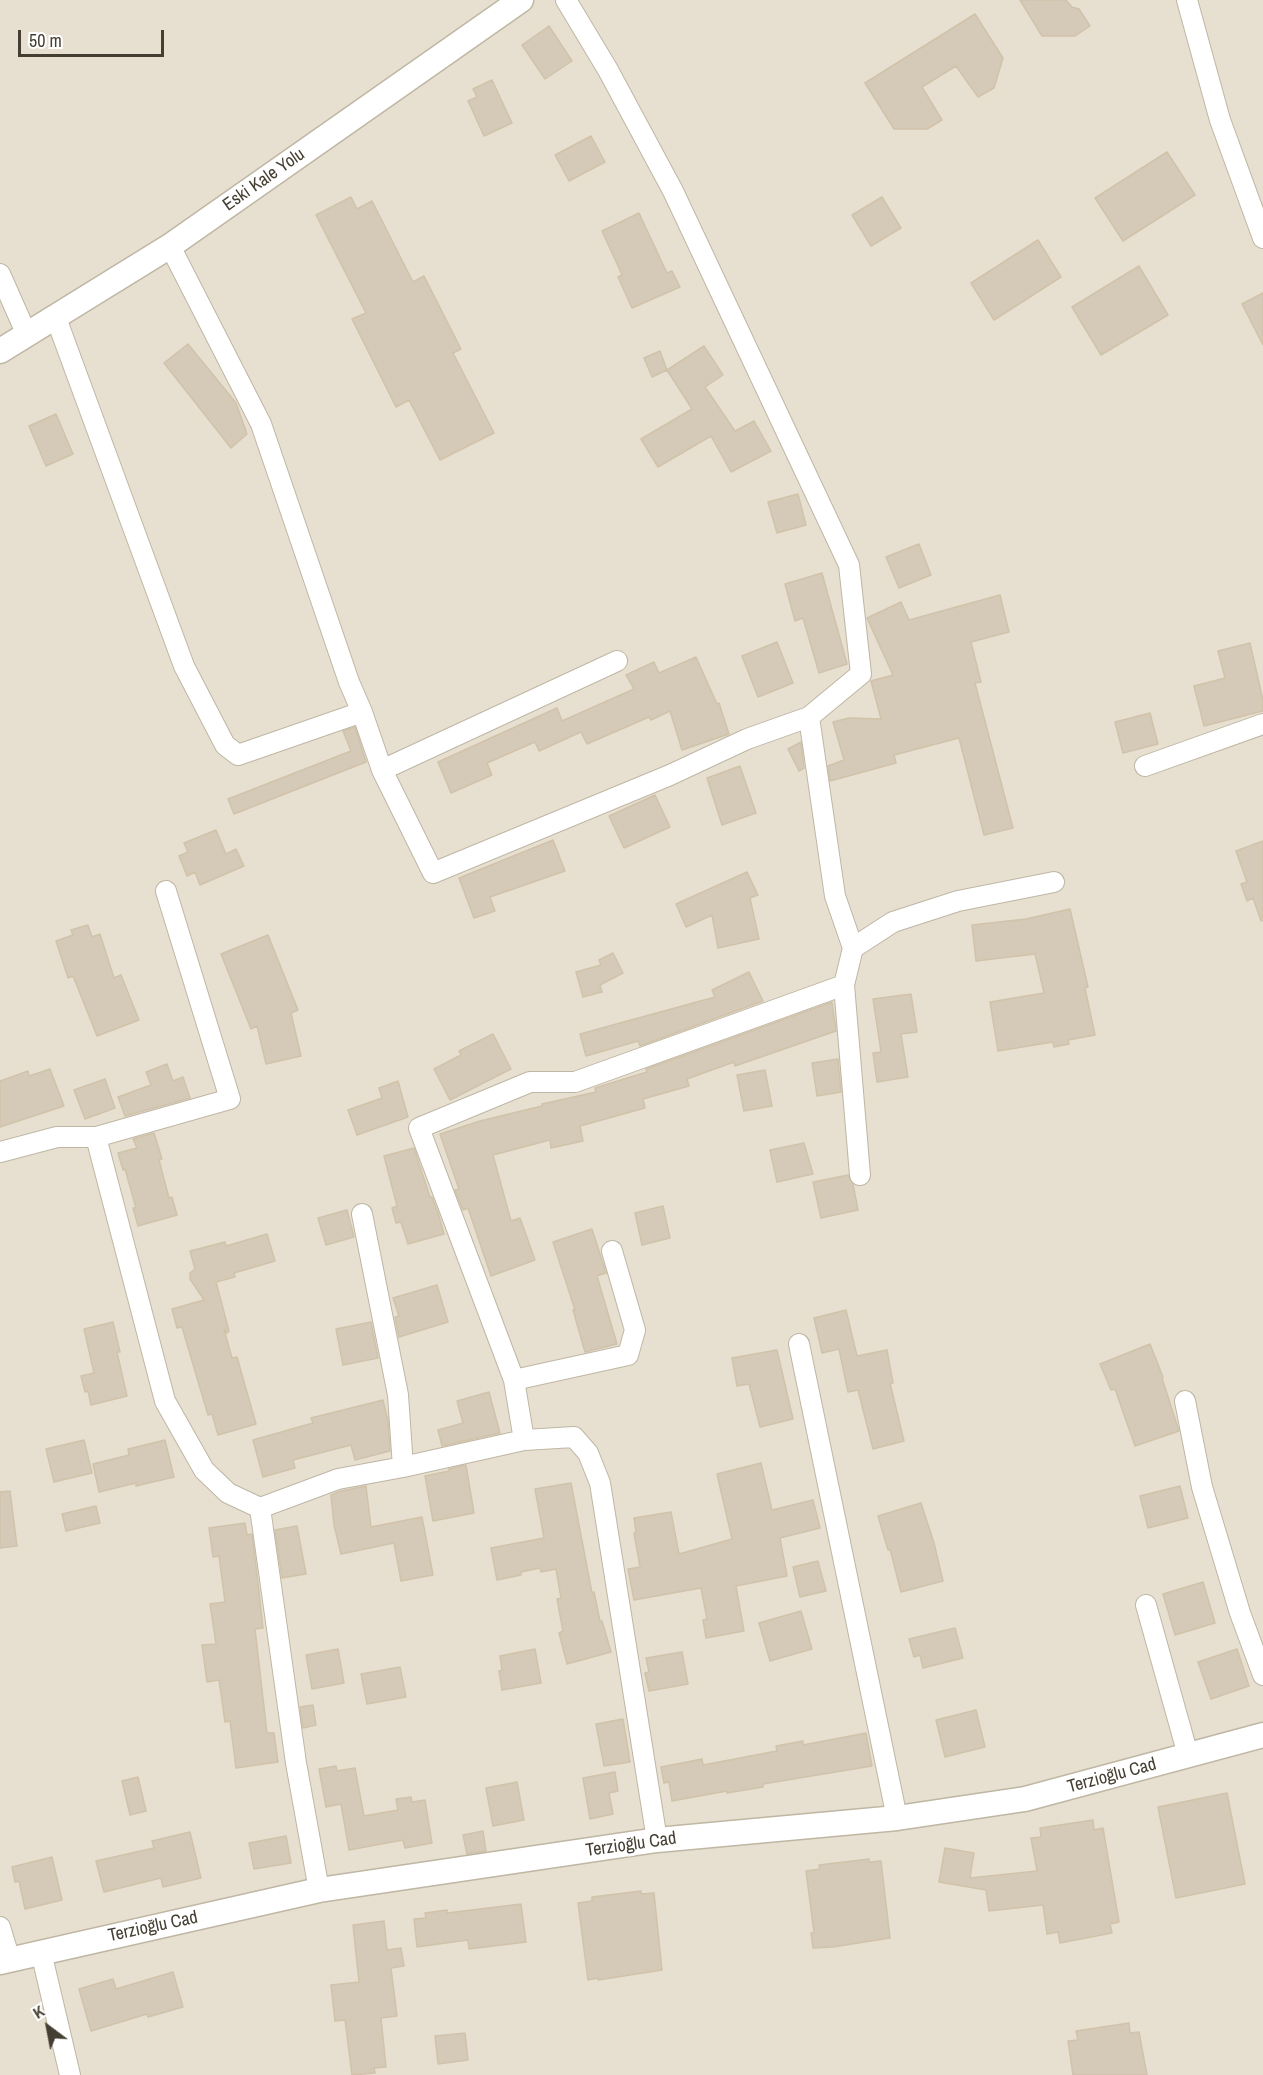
<!DOCTYPE html>
<html>
<head>
<meta charset="utf-8">
<style>
  body { margin:0 }
  #map { position:relative; width:1263px; height:2075px; overflow:hidden; background:#f3eee2; font-family:"Archivo Narrow",sans-serif }
  canvas { display:block }
  .north { position:absolute; left:18px; top:1997px; width:60px; height:60px; -webkit-text-stroke:4px #fff; paint-order:stroke; rotate:328deg; font-size:16px; font-weight:700; line-height:24px; text-align:center; color:#453e32 }
  .north::after { content:''; display:block; margin:auto; width:21px; height:27px; background:#453e32; clip-path:polygon(50% 0,100% 100%,50% 72%,0 100%) }
  .scale { position:absolute; left:18px; top:30px; width:146px; height:27px; box-sizing:border-box; border:3px solid #453e32; border-top:0; padding-left:8px; font-size:18px; line-height:21px; white-space:nowrap; color:#453e32; -webkit-text-stroke:4px #fff; paint-order:stroke }
</style>
</head>
<body>
<div id="map">
<canvas width="1263" height="2075"></canvas>
<div class="north">K</div>
<div class="scale">50 m</div>
</div>
<script>
const c = document.querySelector('canvas').getContext('2d');
c.lineJoin = 'round';
function paint(path, color) { c.fillStyle = color; c.fill(path, 'evenodd'); }
const shape = rows => new Path2D(rows.map(r => 'M' + r).join(''));
function trace(path, color, width, dash) { c.strokeStyle = color; c.lineWidth = width; c.lineCap = dash ? 'butt' : 'round'; c.setLineDash(dash || []); c.stroke(path); }
function drawText(font, color, halo, rows, align = 'center') {
  c.font = font + ' "Archivo Narrow",sans-serif'; c.lineWidth = 6; c.setLineDash([]); c.textBaseline = 'middle'; c.strokeStyle = halo; c.fillStyle = color; for (const [text, x, y, turn = 0] of rows) {
    c.save(); c.translate(x, y); c.rotate((+turn || 0) * Math.PI / 180); c.textAlign = isNaN(turn) ? turn : align; if (halo) c.strokeText(text, 0, 0); c.fillText(text, 0, 0); c.restore();
  }
}
const residential = shape([
  [0,0,1263,0,1263,2075,0,2075]
]);
const building = shape([
  [1020,0,1066,0,1072,7,1079,9,1090,26,1075,36,1042,36,1020,0],
  [975,14,1003,58,994,88,978,97,956,66,922,87,942,120,927,129,894,129,865,83,975,14],
  [549,26,572,61,545,79,522,45,549,26],
  [492,80,512,123,484,136,468,101,477,97,473,89,492,80],
  [591,136,605,162,569,181,555,155,591,136],
  [1167,152,1195,195,1123,241,1095,198,1167,152],
  [351,197,357,209,372,201,413,282,424,276,461,349,453,353,494,433,440,460,409,400,396,407,352,319,366,313,316,215,351,197],
  [882,197,901,228,871,246,852,215,882,197],
  [639,213,667,273,672,271,680,287,632,308,618,277,622,275,602,231,639,213],
  [1038,240,1061,277,994,320,971,283,1038,240],
  [1139,266,1168,315,1101,355,1072,307,1139,266],
  [1263,293,1263,345,1242,304,1263,293],
  [188,344,236,403,247,434,231,448,164,363,188,344],
  [704,346,723,375,705,387,735,431,754,421,771,451,731,472,711,436,658,467,641,439,692,409,667,370,704,346],
  [660,351,667,370,652,377,644,358,660,351],
  [56,414,73,454,46,466,29,426,56,414],
  [798,494,806,525,777,533,768,502,798,494],
  [919,544,931,575,899,588,886,557,919,544],
  [822,573,847,664,819,673,803,618,795,621,785,584,822,573],
  [1000,595,1009,632,971,642,981,682,975,683,1013,828,984,835,959,738,894,755,896,763,830,781,828,766,844,760,833,722,849,718,881,719,871,681,893,675,867,618,901,602,909,620,1000,595],
  [777,642,793,683,758,697,742,656,777,642],
  [1250,643,1263,700,1263,711,1204,726,1194,686,1225,678,1218,651,1250,643],
  [696,657,717,704,719,703,729,734,682,750,670,711,651,720,649,717,587,744,581,732,539,751,535,742,487,763,492,775,451,793,438,762,557,708,562,721,634,689,626,675,654,662,659,673,696,657],
  [1150,713,1158,744,1123,753,1115,722,1150,713],
  [355,727,366,762,234,814,228,799,351,751,343,731,355,727],
  [801,742,804,768,799,771,788,749,801,742],
  [740,766,756,813,722,825,707,778,740,766],
  [655,795,670,827,624,848,609,816,655,795],
  [216,830,226,854,236,849,244,866,200,885,195,872,187,876,179,856,188,852,184,843,216,830],
  [553,840,565,871,490,897,495,911,474,918,459,878,553,840],
  [1263,841,1263,920,1261,921,1253,898,1247,901,1241,884,1247,882,1236,851,1263,841],
  [747,872,758,895,750,898,759,939,718,948,712,915,686,927,676,904,747,872],
  [1070,909,1088,987,1085,988,1095,1035,1068,1040,1069,1044,1054,1047,1053,1042,998,1051,990,1002,1044,993,1035,954,976,961,972,925,1026,919,1070,909],
  [88,925,92,937,100,934,114,978,121,975,139,1020,97,1036,73,976,68,978,56,941,73,935,71,930,88,925],
  [268,935,298,1010,291,1013,301,1056,266,1064,257,1026,251,1029,221,954,268,935],
  [613,953,623,973,600,985,602,992,583,997,576,972,601,965,599,960,613,953],
  [749,972,763,1001,640,1046,638,1041,586,1056,580,1034,715,997,712,990,749,972],
  [911,994,917,1032,901,1034,908,1077,877,1082,873,1053,881,1052,873,999,911,994],
  [832,1002,836,1031,735,1066,734,1062,687,1079,689,1086,643,1099,645,1108,580,1126,583,1141,551,1148,550,1140,493,1155,511,1221,520,1218,535,1260,491,1276,468,1208,463,1210,455,1190,459,1189,440,1134,480,1121,542,1106,542,1104,596,1092,595,1088,647,1072,646,1069,832,1002],
  [493,1034,511,1069,450,1100,434,1069,461,1055,459,1051,493,1034],
  [838,1059,841,1092,817,1096,812,1063,838,1059],
  [167,1064,173,1081,183,1077,190,1098,125,1116,118,1097,151,1085,146,1072,167,1064],
  [50,1069,64,1106,0,1127,0,1081,28,1071,29,1076,50,1069],
  [765,1070,772,1106,744,1111,737,1075,765,1070],
  [105,1079,115,1108,85,1119,74,1090,105,1079],
  [398,1081,408,1117,357,1135,348,1110,382,1098,379,1088,398,1081],
  [154,1133,162,1159,159,1160,169,1198,172,1197,177,1215,138,1226,133,1208,136,1208,125,1169,123,1170,118,1153,137,1148,133,1139,154,1133],
  [804,1143,813,1174,777,1182,770,1150,804,1143],
  [414,1148,430,1197,432,1197,439,1216,444,1234,408,1244,401,1222,396,1223,392,1208,397,1206,384,1156,414,1148],
  [848,1175,853,1184,858,1210,821,1218,813,1182,848,1175],
  [663,1206,670,1238,642,1245,635,1213,663,1206],
  [347,1210,354,1237,326,1245,318,1218,347,1210],
  [592,1229,606,1273,597,1276,617,1344,585,1352,573,1310,575,1310,553,1242,592,1229],
  [267,1234,275,1261,234,1273,235,1277,216,1282,229,1331,227,1333,224,1329,232,1358,237,1357,256,1424,218,1435,212,1414,208,1415,182,1327,177,1328,172,1309,204,1300,190,1279,190,1273,195,1269,190,1251,225,1242,226,1246,267,1234],
  [437,1285,448,1322,399,1337,395,1317,399,1316,393,1298,437,1285],
  [846,1310,857,1356,887,1350,893,1383,890,1383,904,1441,873,1449,858,1390,848,1392,839,1349,822,1353,814,1318,846,1310],
  [113,1322,120,1352,117,1352,127,1396,91,1405,88,1391,85,1392,81,1376,94,1373,84,1329,113,1322],
  [371,1322,378,1358,343,1365,336,1329,371,1322],
  [1150,1344,1163,1377,1162,1378,1179,1431,1135,1446,1115,1389,1111,1390,1100,1364,1150,1344],
  [777,1350,793,1419,760,1427,749,1384,737,1386,732,1358,777,1350],
  [489,1392,500,1433,442,1446,438,1430,463,1423,457,1401,489,1392],
  [383,1400,388,1421,390,1451,355,1460,351,1445,293,1460,295,1468,263,1477,253,1440,313,1423,311,1418,383,1400],
  [84,1440,92,1473,54,1482,46,1449,84,1440],
  [165,1440,174,1477,136,1486,136,1483,99,1492,93,1464,129,1455,128,1449,165,1440],
  [761,1463,772,1510,813,1500,820,1528,780,1538,787,1576,736,1586,744,1631,706,1638,703,1620,707,1619,701,1588,634,1600,628,1569,640,1567,634,1533,636,1533,634,1518,671,1512,679,1554,732,1539,717,1474,761,1463],
  [466,1465,474,1513,433,1521,425,1476,449,1471,449,1469,466,1465],
  [571,1483,592,1593,594,1592,600,1621,602,1621,611,1652,567,1664,559,1633,563,1631,557,1599,561,1598,556,1569,541,1572,540,1568,521,1572,521,1575,497,1580,491,1548,544,1538,535,1489,571,1483],
  [366,1486,371,1527,422,1517,433,1575,401,1581,394,1543,341,1554,334,1525,331,1495,341,1491,366,1486],
  [1180,1486,1188,1518,1148,1528,1140,1496,1180,1486],
  [10,1491,17,1546,0,1548,0,1492,10,1491],
  [921,1503,934,1543,943,1581,901,1592,890,1549,888,1550,878,1516,921,1503],
  [96,1506,100,1523,66,1531,62,1514,96,1506],
  [245,1523,247,1535,252,1534,258,1583,263,1628,255,1629,267,1733,274,1733,278,1762,236,1768,230,1721,225,1722,219,1680,207,1682,202,1645,216,1644,210,1604,225,1602,219,1556,213,1557,209,1528,245,1523],
  [297,1526,306,1574,282,1578,275,1530,297,1526],
  [818,1561,826,1591,800,1597,793,1567,818,1561],
  [1203,1582,1215,1623,1175,1635,1163,1594,1203,1582],
  [801,1611,812,1649,770,1661,759,1623,801,1611],
  [955,1628,963,1658,923,1668,920,1655,914,1657,909,1639,955,1628],
  [338,1649,344,1683,312,1689,306,1655,338,1649],
  [535,1649,541,1683,502,1690,499,1671,502,1670,500,1656,535,1649],
  [1237,1649,1249,1686,1211,1699,1198,1662,1237,1649],
  [682,1652,688,1684,649,1691,645,1673,649,1672,646,1658,682,1652],
  [400,1667,406,1697,367,1704,361,1674,400,1667],
  [313,1705,316,1725,303,1728,300,1707,313,1705],
  [976,1710,985,1747,945,1757,936,1720,976,1710],
  [623,1719,630,1762,604,1766,596,1724,623,1719],
  [866,1733,872,1766,763,1784,763,1787,727,1793,727,1791,672,1801,669,1782,664,1783,661,1767,702,1759,703,1765,777,1751,776,1746,803,1741,803,1745,866,1733],
  [336,1766,337,1771,355,1768,364,1816,398,1810,396,1799,411,1797,412,1802,425,1800,432,1843,405,1848,403,1840,349,1850,341,1804,326,1807,319,1769,336,1766],
  [615,1772,618,1791,609,1793,613,1814,590,1819,583,1778,615,1772],
  [138,1777,146,1811,130,1815,122,1781,138,1777],
  [517,1782,524,1820,493,1826,486,1788,517,1782],
  [1227,1793,1245,1884,1176,1898,1158,1807,1227,1793],
  [1093,1820,1094,1830,1103,1828,1119,1922,1110,1924,1112,1933,1060,1943,1058,1932,1047,1934,1043,1905,989,1911,986,1890,939,1882,945,1848,974,1853,970,1878,1037,1871,1031,1838,1041,1837,1040,1828,1093,1820],
  [483,1831,486,1851,467,1854,463,1835,483,1831],
  [190,1832,201,1878,163,1887,161,1878,104,1892,96,1861,154,1848,152,1841,190,1832],
  [286,1836,291,1863,254,1869,249,1843,286,1836],
  [52,1857,62,1900,25,1909,19,1881,15,1882,12,1867,52,1857],
  [869,1859,869,1862,881,1861,890,1938,833,1947,813,1948,811,1933,814,1933,806,1871,820,1869,819,1865,869,1859],
  [641,1891,641,1894,654,1893,662,1970,598,1980,598,1978,588,1980,578,1903,592,1901,592,1897,641,1891],
  [521,1904,526,1942,469,1949,468,1940,417,1947,414,1919,426,1918,425,1913,447,1910,447,1913,521,1904],
  [384,1921,387,1950,401,1948,404,1966,391,1968,397,2016,381,2018,386,2067,374,2068,375,2073,352,2075,345,2020,335,2021,331,1985,359,1982,353,1925,384,1921],
  [173,1972,183,2007,148,2017,147,2014,91,2031,79,1989,113,1979,116,1989,173,1972],
  [1129,2023,1130,2033,1139,2032,1147,2075,1073,2075,1068,2041,1078,2040,1076,2031,1129,2023],
  [465,2033,468,2060,438,2064,435,2036,465,2033]
]);
const minor = shape([
  [1187,0,1220,120,1263,238],
  [170,246,261,424,349,682,362,712,382,770,433,873,670,775,747,739,809,717,861,674,849,565,673,191,608,70,566,0],
  [0,274,27,335],
  [56,318,184,666,225,745,238,755,362,712],
  [809,717,835,896,853,948],
  [1145,766,1263,724],
  [382,770,617,661],
  [96,1137,230,1099,166,891],
  [0,1152,57,1137,96,1137,165,1401,204,1470,228,1493,260,1508,338,1479,403,1467,524,1440,574,1437,588,1453,600,1483,657,1840],
  [860,1175,844,985,853,948,893,922,958,901,1054,882],
  [362,1214,398,1395,403,1467],
  [799,1344,897,1818],
  [514,1380,628,1355,635,1330,612,1251],
  [1185,1401,1202,1487,1240,1613,1263,1675],
  [524,1440,514,1380,419,1128,530,1082,575,1082,844,985],
  [260,1508,296,1763,319,1890],
  [1146,1605,1188,1755],
  [0,1927,10,1960],
  [41,1952,70,2075]
]);
const tertiary = shape([
  [0,351,170,246,521,0],
  [0,1962,319,1890,657,1840,897,1818,1025,1799,1263,1735]
]);
const streetNames = [
  ["Eski Kale Yolu",264,180,-35],
  ["Terzioğlu Cad",1112,1776,-15],
  ["Terzioğlu Cad",631,1845,-8],
  ["Terzioğlu Cad",153,1927,-12]
];
paint(residential, '#e7e0d0');
paint(building, '#d5cab7');
trace(building, '#d1c2aa', 1.5);
trace(minor, '#bfb6a4', 22);
trace(tertiary, '#bfb6a4', 27);
trace(minor, '#fff', 20);
trace(tertiary, '#fff', 24);
drawText('18px', '#453e32', '#fff', streetNames);
</script>
</body>
</html>
